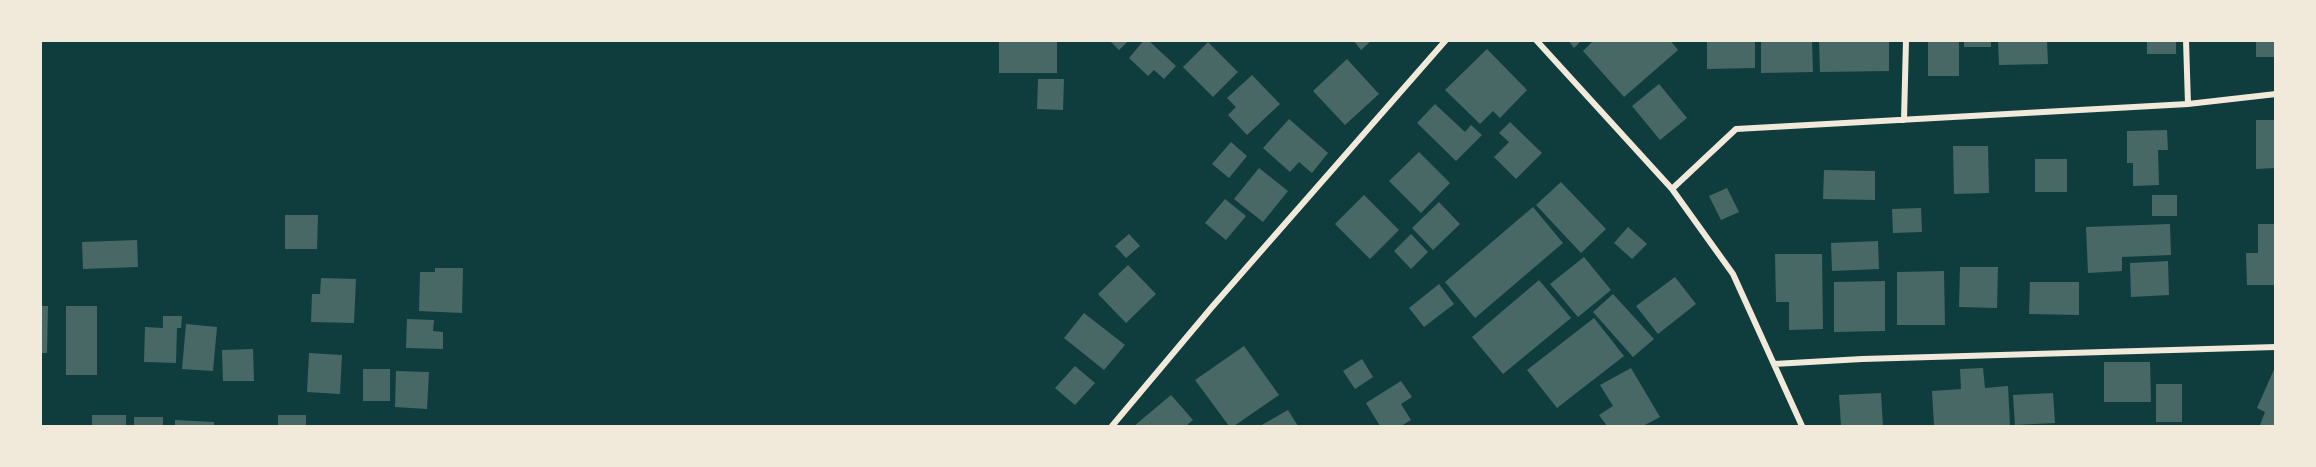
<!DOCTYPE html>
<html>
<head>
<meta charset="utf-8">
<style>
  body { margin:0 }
  #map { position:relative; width:2316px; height:467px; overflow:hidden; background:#0f3d3e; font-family:"DM Sans",sans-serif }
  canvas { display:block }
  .frame { position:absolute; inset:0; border:42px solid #f1e9da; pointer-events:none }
</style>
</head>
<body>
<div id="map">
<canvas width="2316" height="467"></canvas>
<div class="frame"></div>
</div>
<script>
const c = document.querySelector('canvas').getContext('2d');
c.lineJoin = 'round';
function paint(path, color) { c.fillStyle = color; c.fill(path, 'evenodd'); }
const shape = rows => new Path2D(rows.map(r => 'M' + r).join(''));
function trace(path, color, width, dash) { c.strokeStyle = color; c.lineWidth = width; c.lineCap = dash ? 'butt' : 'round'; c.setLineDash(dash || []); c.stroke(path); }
const building = shape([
  [999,40,1057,40,1057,73,999,73],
  [1109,40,1129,40,1119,50],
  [1144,40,1148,40,1176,66,1164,79,1154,70,1148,76,1129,58],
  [1353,40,1372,40,1361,50],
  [1568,40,1582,40,1574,48],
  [1594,40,1670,40,1678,50,1624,97,1583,51],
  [1707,40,1755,40,1755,68,1707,69],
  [1761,40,1812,40,1813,72,1761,73],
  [1819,40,1889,40,1889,71,1820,72],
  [1928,40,1959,40,1959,76,1928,76],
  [1964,40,1991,40,1991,47,1964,47],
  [1998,40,2047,40,2048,64,1999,65],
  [2147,40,2176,40,2176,54,2147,54],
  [2256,40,2276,40,2276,57,2256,57],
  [1208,42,1238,72,1213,97,1183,67],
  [1487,49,1527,90,1500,118,1493,111,1480,124,1445,90],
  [1347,59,1379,94,1345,125,1313,91],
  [1252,75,1280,104,1247,135,1228,115,1236,107,1227,98],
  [1038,79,1064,79,1063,110,1037,109],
  [1659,84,1687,118,1660,140,1632,106],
  [1435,104,1465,132,1471,125,1482,135,1456,161,1417,123],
  [1289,119,1328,153,1312,173,1299,162,1290,172,1263,148],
  [2256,120,2276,120,2276,168,2256,169],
  [1510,122,1542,153,1516,179,1494,157,1509,142,1499,133],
  [2167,130,2168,150,2158,150,2159,185,2133,186,2133,163,2127,163,2127,131],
  [1231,142,1247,156,1229,178,1212,164],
  [1953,146,1988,146,1989,193,1954,194],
  [1419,152,1450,183,1421,213,1389,181],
  [2035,159,2067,159,2067,192,2035,192],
  [1259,168,1288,191,1263,222,1234,199],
  [1824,170,1875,171,1875,200,1823,199],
  [1561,182,1606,229,1581,253,1536,205],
  [1727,188,1739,212,1721,220,1709,196],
  [1364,195,1399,230,1370,259,1335,224],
  [2152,195,2177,195,2177,216,2152,216],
  [1225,199,1246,216,1226,240,1205,223],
  [1439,202,1460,224,1433,250,1412,228],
  [1533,207,1563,243,1475,318,1445,282],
  [1921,208,1922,232,1893,233,1892,209],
  [285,215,318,215,317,249,285,249],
  [2170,224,2171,255,2122,257,2122,271,2088,273,2086,227],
  [2258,224,2276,224,2276,285,2247,285,2246,253,2258,253],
  [1628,227,1647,244,1632,259,1614,243],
  [1129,234,1140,246,1126,258,1115,246],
  [1411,234,1428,252,1411,269,1394,251],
  [137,240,138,267,83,269,82,242],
  [1878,241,1879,269,1832,271,1831,243],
  [1775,254,1822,254,1823,329,1789,330,1789,302,1776,302],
  [1584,257,1611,290,1578,317,1550,284],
  [2168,261,2169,295,2131,297,2130,263],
  [1128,265,1156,294,1126,323,1098,294],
  [1960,267,1998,267,1997,308,1959,307],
  [435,268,463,268,462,313,419,311,420,272,435,272],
  [1944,271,1945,325,1897,325,1897,272],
  [1675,277,1696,304,1658,334,1636,306],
  [321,278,356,279,354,323,311,322,312,294,320,294],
  [1539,280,1571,318,1503,374,1472,337],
  [1885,281,1885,331,1834,332,1834,282],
  [2030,282,2079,282,2079,315,2029,314],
  [1439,284,1454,304,1424,327,1409,308],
  [1613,294,1654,339,1633,357,1593,312],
  [40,306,48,306,47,353,40,353],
  [66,306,97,306,97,375,66,375],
  [1084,313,1125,345,1104,370,1064,338],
  [163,316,182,316,181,328,177,328,176,363,144,362,145,327,163,328],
  [1594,318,1624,356,1557,408,1527,370],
  [407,319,434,320,433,331,443,332,443,349,406,348],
  [186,324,217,327,213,371,182,369],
  [1244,346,1279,395,1234,426,1229,426,1195,380],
  [253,349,254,381,223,381,222,350],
  [309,353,342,355,340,394,307,392],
  [1362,359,1373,377,1355,389,1343,371],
  [2104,362,2150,362,2151,402,2104,402],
  [2276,365,2276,426,2264,426,2260,425,2265,412,2257,408],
  [1075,366,1095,383,1075,405,1055,388],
  [1631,368,1660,417,1643,426,1607,426,1599,415,1613,406,1600,385],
  [1983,368,1985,388,2008,386,2010,426,1934,426,1932,391,1961,389,1960,369],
  [363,369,390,369,390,401,363,401],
  [396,371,429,372,427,409,395,407],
  [1401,381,1412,397,1401,404,1411,420,1401,426,1380,426,1366,403],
  [2156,384,2182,384,2182,422,2156,422],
  [1881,393,1883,426,1841,426,1839,395],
  [2053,393,2055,423,2015,425,2013,395],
  [1171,395,1193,420,1186,426,1134,426],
  [1288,410,1298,426,1260,426],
  [92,415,126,415,126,426,92,426],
  [278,415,306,415,306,426,278,426],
  [134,417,163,417,163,426,134,426],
  [175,420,214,422,214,426,175,426]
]);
const minor = shape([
  [1536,40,1672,189,1733,274,1802,426],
  [2186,40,2188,104],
  [1904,120,1906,40],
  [1672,189,1736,129,2188,104,2276,94],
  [1774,364,1862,359,2276,347],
  [1112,426,1212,307,1446,40]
]);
paint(building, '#486865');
trace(minor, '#f1e9da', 6);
</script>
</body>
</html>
